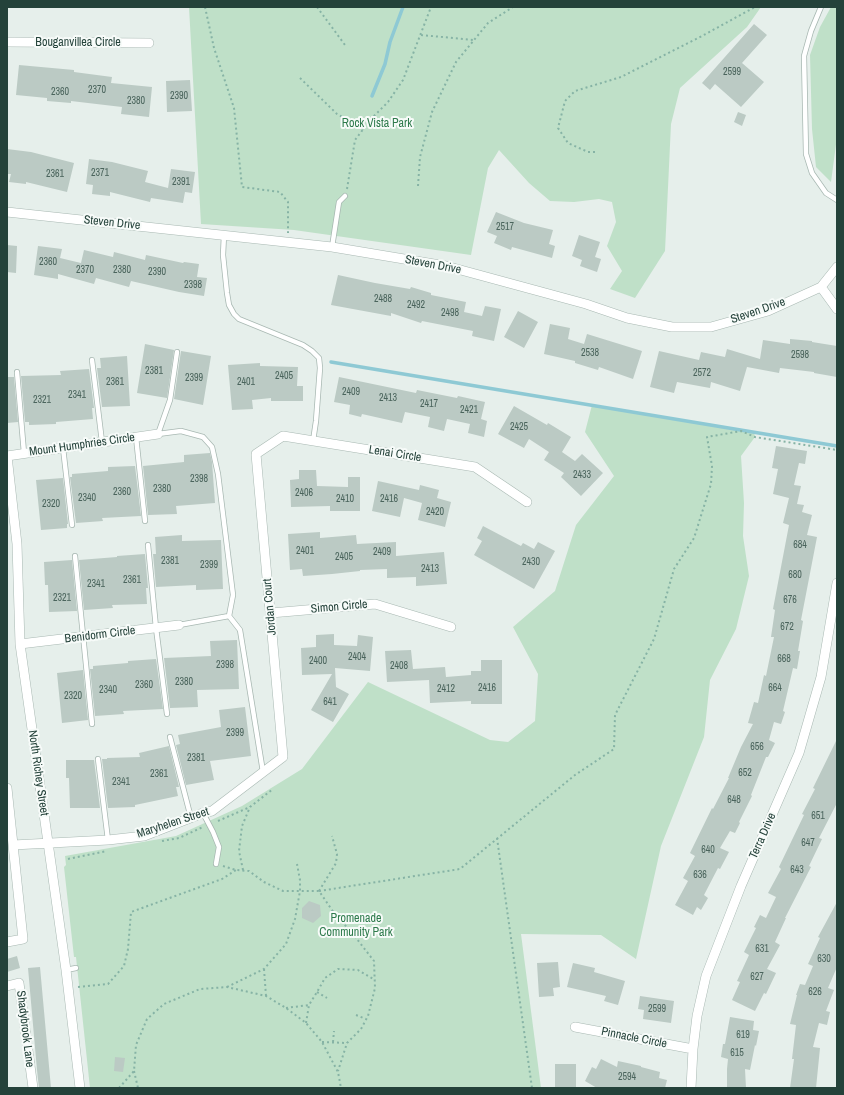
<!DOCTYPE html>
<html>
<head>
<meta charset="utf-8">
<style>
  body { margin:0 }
  #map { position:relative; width:844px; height:1095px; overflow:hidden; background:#e6efeb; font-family:"Archivo Narrow",sans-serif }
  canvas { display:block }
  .frame { position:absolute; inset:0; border:8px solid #24423a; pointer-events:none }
</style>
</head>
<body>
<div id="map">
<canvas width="844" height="1095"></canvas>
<div class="frame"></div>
</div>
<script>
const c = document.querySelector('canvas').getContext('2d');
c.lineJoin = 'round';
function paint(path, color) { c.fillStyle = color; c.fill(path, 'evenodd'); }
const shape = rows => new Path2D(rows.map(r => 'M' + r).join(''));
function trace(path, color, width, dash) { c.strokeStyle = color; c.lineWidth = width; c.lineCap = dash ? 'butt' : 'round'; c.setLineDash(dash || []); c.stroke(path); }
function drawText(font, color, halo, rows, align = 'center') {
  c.font = font + ' "Archivo Narrow",sans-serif'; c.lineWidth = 4; c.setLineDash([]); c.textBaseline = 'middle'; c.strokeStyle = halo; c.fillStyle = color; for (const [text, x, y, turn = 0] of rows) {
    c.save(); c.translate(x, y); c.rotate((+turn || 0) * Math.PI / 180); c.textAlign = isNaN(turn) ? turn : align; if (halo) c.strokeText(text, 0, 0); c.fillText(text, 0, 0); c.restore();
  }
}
const green = shape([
  [189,7,761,7,747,27,680,88,671,124,665,251,635,298,610,289,622,271,607,246,616,222,612,202,599,199,574,202,550,201,529,183,499,150,488,168,471,255,294,230,201,224],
  [831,7,837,7,837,137,831,182,816,167,812,129,810,55,820,27],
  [592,405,754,432,755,437,741,456,744,503,743,536,749,576,736,629,710,680,704,737,661,846,636,959,601,935,521,934,541,1088,90,1088,76,957,74,957,64,867,66,865,65,856,176,836,242,806,302,769,368,682,490,740,508,742,535,721,538,674,513,627,555,591,576,525,614,476,585,432]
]);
const stream = shape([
  [372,96,385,64,390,42,403,7],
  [331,362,837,446]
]);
const building = shape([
  [754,24,767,35,742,63,764,82,741,107,715,84,710,90,702,83],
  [19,65,74,70,74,72,112,77,111,83,152,87,149,117,121,114,122,107,71,101,71,103,47,101,47,98,16,95],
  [190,80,192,111,167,112,166,81],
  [738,112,746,115,742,126,734,122],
  [7,149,31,152,74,163,67,192,26,182,26,184,9,182,11,174,7,174],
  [89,159,112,162,148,171,145,182,168,188,171,169,195,172,192,193,185,192,183,203,151,198,150,202,110,192,110,196,92,194,93,185,86,184],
  [496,212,524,223,553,230,549,244,555,246,552,258,512,247,511,250,494,243,497,236,487,232],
  [579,235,600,242,595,257,601,259,597,272,580,266,582,260,572,256],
  [7,245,17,246,16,273,7,272],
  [38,246,62,249,60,258,81,263,84,250,113,257,114,252,145,260,146,255,183,263,184,262,199,264,197,277,207,278,204,296,179,292,131,281,129,287,96,278,94,284,58,274,58,279,34,275],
  [338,275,375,283,410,289,411,287,431,293,431,295,466,302,464,312,482,316,485,306,501,309,494,341,472,336,473,331,422,321,421,323,391,313,391,316,331,305],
  [518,311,538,322,524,348,504,337],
  [550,324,570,328,568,339,584,344,587,334,642,351,633,379,599,367,598,370,575,363,575,361,544,354],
  [790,339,812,341,812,342,837,346,837,377,814,373,814,372,780,368,779,373,747,367,740,391,711,382,710,388,677,382,674,393,650,387,659,351,699,360,701,352,725,357,727,349,760,359,763,340,790,344],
  [145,344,174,350,167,398,137,393],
  [181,351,211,356,203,405,174,399],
  [127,356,130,406,102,407,97,368,101,368,100,358],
  [260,363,260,366,298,367,297,386,303,386,303,401,271,401,271,398,252,400,253,409,232,410,228,365],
  [89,369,94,408,92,408,93,419,56,422,56,424,29,425,29,422,25,422,21,376,61,375,60,371],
  [7,377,14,377,18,422,7,423],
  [339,377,416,393,417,390,457,398,458,396,485,402,481,419,487,421,484,437,468,433,470,424,447,419,444,431,428,427,430,417,405,412,402,423,362,414,361,417,349,414,350,405,334,402],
  [514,406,547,425,548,423,571,437,562,452,575,461,582,454,603,473,581,496,561,477,564,473,544,460,549,452,529,439,524,448,498,434],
  [776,446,807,451,805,464,799,463,794,485,801,486,797,504,804,505,802,512,812,515,807,535,817,537,801,620,803,621,798,651,800,651,797,669,793,668,783,711,785,712,781,724,774,722,769,740,775,743,768,757,766,757,751,795,752,796,739,822,740,823,735,833,730,831,720,848,729,852,720,869,718,868,704,895,708,898,701,910,697,907,693,915,675,905,688,881,683,878,695,856,690,853,712,808,713,809,729,778,728,778,741,747,753,724,748,723,754,702,758,703,764,675,766,676,774,637,771,637,775,610,773,609,789,525,783,523,789,498,773,494,778,469,772,468],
  [210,453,212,462,215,503,176,506,177,514,148,515,143,466,184,462,184,455],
  [135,466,141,516,102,518,103,521,76,523,70,477,72,477,72,474,108,471,108,467],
  [299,470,316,470,317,486,348,487,348,477,360,477,360,511,330,511,330,506,291,507,290,480,299,479],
  [63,478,68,524,67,524,67,528,41,530,36,480],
  [378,481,419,490,420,485,439,490,437,498,451,502,445,527,418,520,422,503,404,498,400,517,372,511],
  [483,526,521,546,523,543,534,549,538,542,555,551,534,589,474,555,482,541,477,538],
  [320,532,320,538,356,535,357,544,396,542,396,556,444,552,447,584,416,586,416,577,387,578,387,569,360,570,360,571,332,574,303,576,302,569,290,570,288,534],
  [182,535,182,541,221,540,223,589,196,590,196,585,156,587,153,554,156,554,155,537],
  [145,554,148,588,146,588,147,604,112,605,113,608,84,610,79,560,117,557,117,556],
  [72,560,77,611,49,612,48,585,45,585,44,562],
  [334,634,334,645,357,646,358,635,373,637,370,671,335,668,336,687,349,694,333,722,311,710,332,674,302,675,301,648,316,647,316,635],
  [237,640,239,689,197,690,198,707,170,708,164,658,211,656,210,641],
  [411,650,413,669,445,667,446,677,471,675,471,671,481,671,481,660,502,660,502,704,471,704,471,701,430,703,429,680,387,682,385,651],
  [156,659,163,709,123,711,124,714,95,716,90,669,93,669,93,666,128,663,128,661],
  [83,670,88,720,62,723,57,673],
  [245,707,251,756,210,761,214,780,186,785,176,745,180,744,178,735,221,727,219,710],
  [837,739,837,803,819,838,822,839,809,866,811,867,785,918,786,918,775,942,780,945,767,969,776,973,766,994,764,993,755,1011,732,1000,740,982,737,981,749,955,744,952,756,928,754,927,760,915,766,918,776,897,768,893,781,869,779,867,804,815,802,814,815,789,813,788],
  [169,746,179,787,176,787,178,796,135,805,135,807,108,808,102,759,107,759,107,758,140,757,139,753],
  [66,760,94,760,100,808,70,808,69,778,66,778],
  [309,901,320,905,321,916,313,923,302,918,302,908],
  [837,902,837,967,828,988,834,990,826,1011,830,1012,827,1025,819,1023,813,1047,820,1048,816,1088,790,1088,794,1059,792,1059,796,1025,790,1024,797,995,796,995,800,984,805,985,813,966,808,964,820,938,818,937],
  [17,956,20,968,7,972,7,959],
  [558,962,560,987,553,988,554,996,539,997,537,963],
  [573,963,595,968,594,972,625,981,618,1005,604,1001,606,996,567,987],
  [40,967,51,1088,39,1088,37,1070,28,968],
  [640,996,674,1001,671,1023,643,1019,644,1010,638,1009],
  [730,1017,754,1021,753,1030,759,1031,756,1046,755,1045,750,1070,745,1069,746,1088,727,1088,727,1069,728,1059,721,1057,723,1044,725,1044],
  [115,1057,125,1058,123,1072,114,1071],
  [601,1059,617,1067,618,1061,641,1066,641,1067,660,1072,659,1078,667,1080,665,1088,597,1088,585,1081,592,1067,596,1069],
  [555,1064,576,1064,576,1088,555,1088]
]);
const path = shape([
  [205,7,214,48,234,108,242,187,280,192,288,202,288,233],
  [317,7,345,45],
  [421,35,474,40],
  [300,78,337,114,364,129],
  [595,152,588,152,568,143,558,128,565,101,575,91,621,77,702,36,755,7],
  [418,186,420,157,432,112,456,62,488,23,513,7],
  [347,189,355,140,371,119,388,102,403,80,431,7],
  [218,821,250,807],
  [497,838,532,1088],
  [162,841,179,838,203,827],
  [68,859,107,851],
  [223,866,236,870,249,871,264,882,283,891,319,891,334,913,353,934,374,961,375,988,368,1016,361,1029,347,1043,338,1071],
  [243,870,239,851,242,826,250,807,273,789],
  [319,891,460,869,575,775,614,749,615,715,654,639,674,569,694,538,711,484,712,466,707,437,741,431,755,437,837,450],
  [319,891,336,863,337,854,332,836],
  [264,969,266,996],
  [78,987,108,984,124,966,128,949,131,912,222,879,236,870],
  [227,987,264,969,286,944,295,919,300,891,300,880,297,864],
  [317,992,327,998],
  [286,1008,309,1005],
  [356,1015,366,1019],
  [306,1023,309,1005,317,992,325,978,338,969,358,970,375,980],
  [322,1042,347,1043],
  [333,1042,334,1031],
  [134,1071,138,1088],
  [119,1088,134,1071,136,1045,147,1019,164,1004,200,989,227,987,266,996,286,1008,306,1023,322,1042,338,1072,341,1088]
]);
const service = shape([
  [821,7,811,31,804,56,806,154,812,173,826,193,837,200],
  [224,235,223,255,227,293,229,305,234,314,239,319,303,345,312,351,319,358,320,368,316,421,313,441],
  [332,247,339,202,345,196],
  [177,352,170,400,158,434,181,431,203,437,212,447,218,474,233,595,229,616],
  [92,360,102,442],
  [17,372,24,453],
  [136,437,145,521],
  [63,448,72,525],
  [148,545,156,628,167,714],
  [75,556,92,724],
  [179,625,229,616,240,630,263,772],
  [170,737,191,818],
  [98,759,108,840],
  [203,813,213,832,219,847,216,864],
  [66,970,76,968]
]);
const minor = shape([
  [7,42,149,43],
  [7,212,332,247,446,266,586,304,627,318,672,327,711,327,768,311,821,287,837,267],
  [821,287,837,309],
  [7,456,17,544,20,644,66,970,80,1088],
  [7,456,158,434],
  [271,613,375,604,451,627],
  [20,644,179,625],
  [7,788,23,939,7,942],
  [13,845,108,840,144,836,203,813,212,811,283,757,256,454,283,436,475,467,527,502],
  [7,986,19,983,33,1088],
  [575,1027,693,1049],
  [691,1088,693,1049,697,1016,706,976,741,886,799,753,821,677,837,583]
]);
const numberNames = [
  ["2599",732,72],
  ["2370",97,90],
  ["2360",60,92],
  ["2390",179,96],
  ["2380",136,101],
  ["2371",100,173],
  ["2361",55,174],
  ["2391",181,182],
  ["2517",505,227],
  ["2360",48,262],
  ["2370",85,270],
  ["2380",122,270],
  ["2390",157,272],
  ["2398",193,285],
  ["2488",383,299],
  ["2492",416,305],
  ["2498",450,313],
  ["2538",590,353],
  ["2598",800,355],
  ["2381",154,371],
  ["2572",702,373],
  ["2405",284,376],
  ["2399",194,378],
  ["2361",115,382],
  ["2401",246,382],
  ["2409",351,392],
  ["2341",77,395],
  ["2413",388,398],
  ["2321",42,400],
  ["2417",429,404],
  ["2421",469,410],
  ["2425",519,427],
  ["2433",582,475],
  ["2398",199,479],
  ["2380",162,489],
  ["2360",122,492],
  ["2406",304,493],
  ["2340",87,498],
  ["2410",345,499],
  ["2416",389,499],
  ["2320",51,504],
  ["2420",435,512],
  ["684",800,545],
  ["2401",305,551],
  ["2409",382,552],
  ["2405",344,557],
  ["2381",170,561],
  ["2430",531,562],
  ["2399",209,565],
  ["2413",430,569],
  ["680",795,575],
  ["2361",132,580],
  ["2341",96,584],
  ["2321",62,598],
  ["676",790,600],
  ["672",787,627],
  ["2404",357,657],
  ["668",784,659],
  ["2400",318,661],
  ["2398",225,665],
  ["2408",399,666],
  ["2380",184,682],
  ["2360",144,685],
  ["2416",487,688],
  ["664",775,688],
  ["2412",446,689],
  ["2340",108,690],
  ["2320",73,696],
  ["641",330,702],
  ["2399",235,733],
  ["656",757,747],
  ["2381",196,758],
  ["652",745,773],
  ["2361",159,774],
  ["2341",121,782],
  ["648",734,800],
  ["651",818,816],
  ["647",808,843],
  ["640",708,850],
  ["643",797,870],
  ["636",700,875],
  ["631",762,949],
  ["630",824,959],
  ["627",757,977],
  ["626",815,992],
  ["2599",657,1009],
  ["619",743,1035],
  ["615",737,1053],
  ["2594",627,1077]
];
const streetNames = [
  ["Bouganvillea Circle",78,43],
  ["Steven Drive",112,223,6],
  ["Steven Drive",433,265,11],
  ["Steven Drive",758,311,-19],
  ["Mount Humphries Circle",82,445,-8],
  ["Lenai Circle",395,454,9],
  ["Jordan Court",270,607,-95],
  ["Simon Circle",339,607,-5],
  ["Benidorm Circle",100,635,-7],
  ["North Richey Street",38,773,82],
  ["Maryhelen Street",173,823,-18],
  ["Terra Drive",763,836,-66],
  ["Shadybrook Lane",25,1029,83],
  ["Pinnacle Circle",634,1038,11]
];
const parkNames = [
  ["Rock Vista Park",377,124],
  ["Promenade",356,919],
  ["Community Park",356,933]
];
paint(green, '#bfe0c8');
trace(stream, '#8ec9d4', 3.5);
paint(building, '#bbcac4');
trace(service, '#a8b8b2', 6);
trace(minor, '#a8b8b2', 10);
trace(path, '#86b3a5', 2, [2, 3]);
trace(service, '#fff', 4.5);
trace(minor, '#fff', 9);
drawText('10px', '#4a645c', null, numberNames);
drawText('12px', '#24423a', '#f7fbf9', streetNames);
drawText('12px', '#2d7a4b', '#f7fbf9', parkNames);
</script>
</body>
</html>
